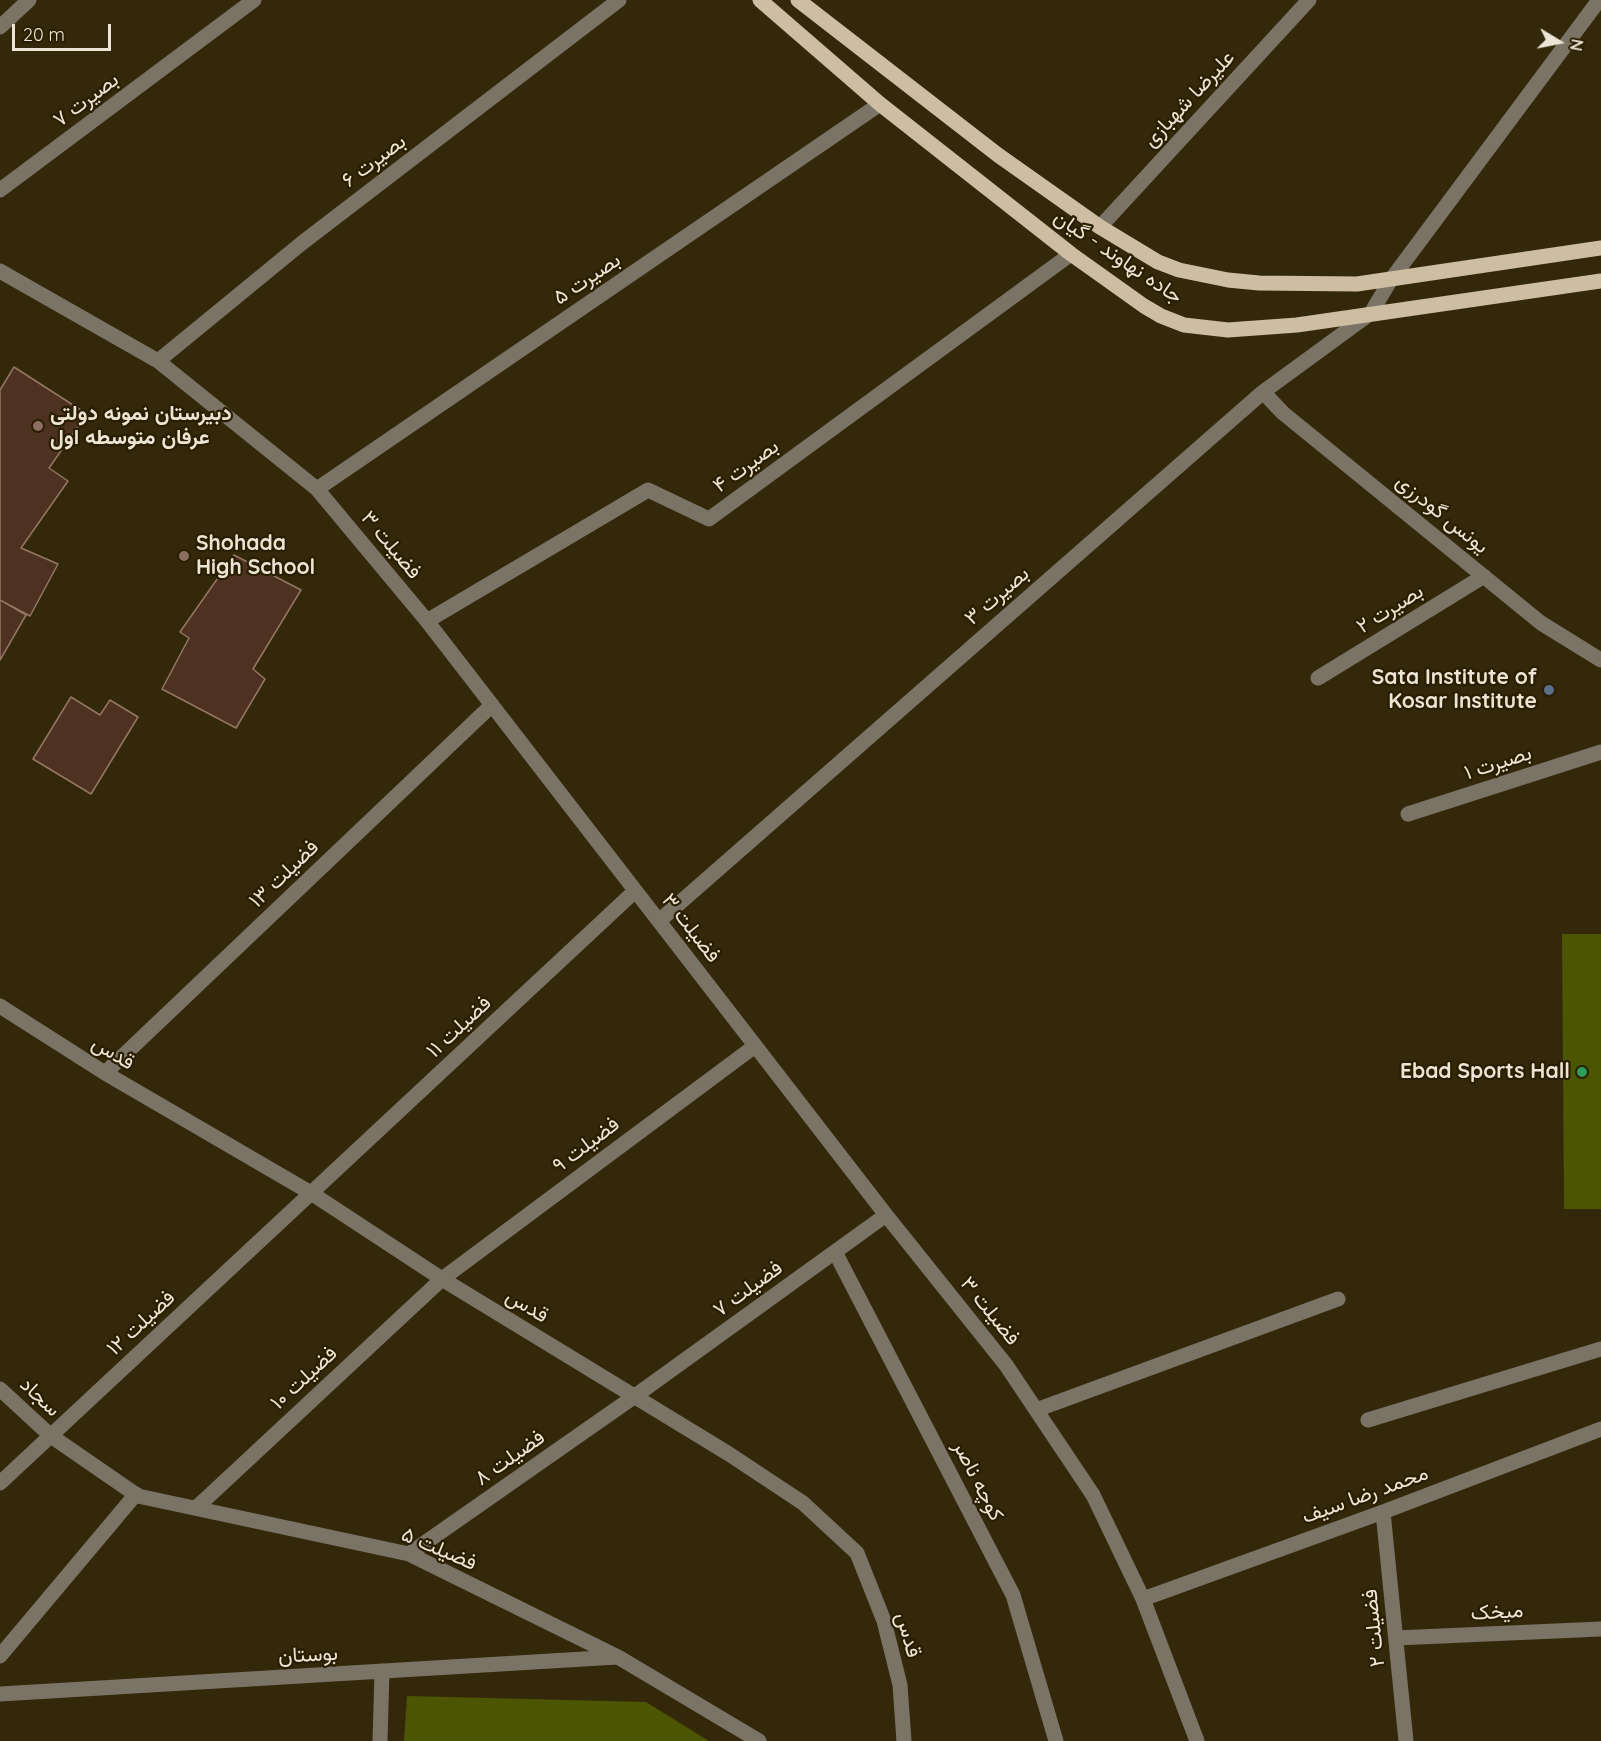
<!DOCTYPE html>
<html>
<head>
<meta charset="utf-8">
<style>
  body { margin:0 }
  #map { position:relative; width:1601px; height:1741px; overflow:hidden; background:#34280a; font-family:Quicksand,sans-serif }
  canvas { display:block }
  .north { position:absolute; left:1529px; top:12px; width:60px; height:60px; -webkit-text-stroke:4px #2a1e01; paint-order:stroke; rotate:100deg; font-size:16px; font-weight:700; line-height:24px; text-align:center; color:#ece4d4 }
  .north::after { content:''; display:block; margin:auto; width:21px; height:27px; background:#ece4d4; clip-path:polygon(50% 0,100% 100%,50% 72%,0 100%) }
  .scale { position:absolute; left:12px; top:24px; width:99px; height:27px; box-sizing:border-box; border:3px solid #ece4d4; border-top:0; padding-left:8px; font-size:18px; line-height:21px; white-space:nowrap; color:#ece4d4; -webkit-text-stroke:4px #2a1e01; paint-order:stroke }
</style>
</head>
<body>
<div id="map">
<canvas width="1601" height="1741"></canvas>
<div class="north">N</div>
<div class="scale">20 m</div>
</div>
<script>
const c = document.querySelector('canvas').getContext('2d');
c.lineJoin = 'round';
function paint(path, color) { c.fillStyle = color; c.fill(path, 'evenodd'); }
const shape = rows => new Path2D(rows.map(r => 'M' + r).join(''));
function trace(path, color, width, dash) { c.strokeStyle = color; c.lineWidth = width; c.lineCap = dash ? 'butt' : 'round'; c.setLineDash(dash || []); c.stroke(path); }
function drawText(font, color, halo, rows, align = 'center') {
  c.font = font + ' Quicksand,Vazirmatn,sans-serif'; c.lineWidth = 4.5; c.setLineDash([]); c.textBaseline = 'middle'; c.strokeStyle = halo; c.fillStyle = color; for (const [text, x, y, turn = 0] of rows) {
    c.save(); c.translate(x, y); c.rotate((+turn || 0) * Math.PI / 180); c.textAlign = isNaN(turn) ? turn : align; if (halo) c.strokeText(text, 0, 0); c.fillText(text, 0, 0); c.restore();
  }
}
const green = shape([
  [1562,934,1601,934,1601,1209,1564,1209],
  [407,1696,646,1702,709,1741,404,1741]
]);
const building = shape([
  [14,367,87,414,49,468,68,481,21,548,58,564,30,616,0,600,0,390,14,367],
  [234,555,301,590,253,669,265,679,236,728,162,689,189,638,180,632,234,555],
  [0,600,26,615,0,660,0,600],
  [71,697,100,715,110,700,138,717,91,794,33,759,71,697]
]);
const minor = shape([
  [0,27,29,0],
  [0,190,254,0],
  [1100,227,1309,0],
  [0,271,158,361,317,489,427,621,886,1215,1006,1365,1093,1495,1143,1599,1197,1741],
  [158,361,302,243,619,0],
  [1263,392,1283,413,1541,623,1601,660],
  [317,489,880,104],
  [427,621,648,490,709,519,1071,254],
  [1318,678,1484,576],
  [1408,814,1601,752],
  [659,921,1263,392,1371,313,1390,281,1599,0],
  [0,1006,105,1073,311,1193,442,1279,729,1454,803,1503,857,1553,884,1621,900,1685,904,1741],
  [105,1073,492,705],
  [835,1252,1013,1595,1056,1741],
  [0,1389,51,1436,138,1496,409,1554,618,1657,759,1741],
  [1036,1410,1338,1299],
  [1368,1420,1601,1349],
  [0,1483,635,891],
  [196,1508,442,1279,755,1046],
  [1383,1512,1406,1741],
  [409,1554,635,1396,886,1215],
  [1143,1599,1383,1512,1601,1429],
  [1396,1638,1601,1629],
  [0,1656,136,1494],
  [0,1694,617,1657],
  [380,1741,382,1671]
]);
const major = shape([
  [760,0,880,104,1071,254,1144,306,1161,316,1184,325,1228,330,1297,325,1601,281],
  [798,0,998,155,1100,227,1158,262,1179,270,1228,280,1259,283,1357,284,1601,248]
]);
const markers = [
  [38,426,6,"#8d6e63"],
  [184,556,6,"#8d6e63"],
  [1549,690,6,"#5c6f8a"],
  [1582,1072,6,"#2e9e5b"]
];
const streetNames = [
  ["علیرضا شهبازی",1189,99,-47],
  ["بصیرت ۷",86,100,-37],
  ["بصیرت ۶",374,161,-37],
  ["جاده نهاوند - گیان",1118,257,34],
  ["بصیرت ۵",587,279,-34],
  ["بصیرت ۴",746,466,-36],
  ["یونس گودرزی",1442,514,39],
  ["فضیلت ۳",391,545,50],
  ["بصیرت ۳",997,596,-41],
  ["بصیرت ۲",1390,609,-32],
  ["بصیرت ۱",1498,763,-18],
  ["فضیلت ۱۳",284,874,-44],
  ["فضیلت ۳",691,928,52],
  ["فضیلت ۱۱",459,1027,-43],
  ["قدس",113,1053,31],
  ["فضیلت ۹",586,1145,-37],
  ["فضیلت ۷",748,1289,-36],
  ["قدس",527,1306,31],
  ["فضیلت ۳",990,1311,51],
  ["فضیلت ۱۲",141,1323,-43],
  ["فضیلت ۱۰",304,1378,-43],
  ["سجاد",40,1397,43],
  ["فضیلت ۸",510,1458,-35],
  ["کوچه ناصر",978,1481,63],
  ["محمد رضا سیف",1365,1495,-20],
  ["فضیلت ۵",439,1549,23],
  ["میخک",1497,1612,-3],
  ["فضیلت ۲",1374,1628,-96],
  ["قدس",908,1635,74],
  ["بوستان",308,1655,-3]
];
const poiNames = [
  ["دبیرستان نمونه دولتی",50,414],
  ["عرفان متوسطه اول",50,438],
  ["Shohada",196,544],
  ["High School",196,568],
  ["Sata Institute of",1537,678,"right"],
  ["Kosar Institute",1537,702,"right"],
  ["Ebad Sports Hall",1570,1072,"right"]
];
paint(green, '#4c5501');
paint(building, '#4d3222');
trace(building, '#957663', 1.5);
trace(minor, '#7b7466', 15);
trace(major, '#cdbea3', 15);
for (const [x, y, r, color] of markers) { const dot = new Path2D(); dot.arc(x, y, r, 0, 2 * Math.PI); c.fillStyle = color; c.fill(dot); trace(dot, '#2a1e01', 2); }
drawText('21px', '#ece4d4', '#2a1e01', streetNames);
drawText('bold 21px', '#ece4d4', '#2a1e01', poiNames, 'left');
</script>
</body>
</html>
